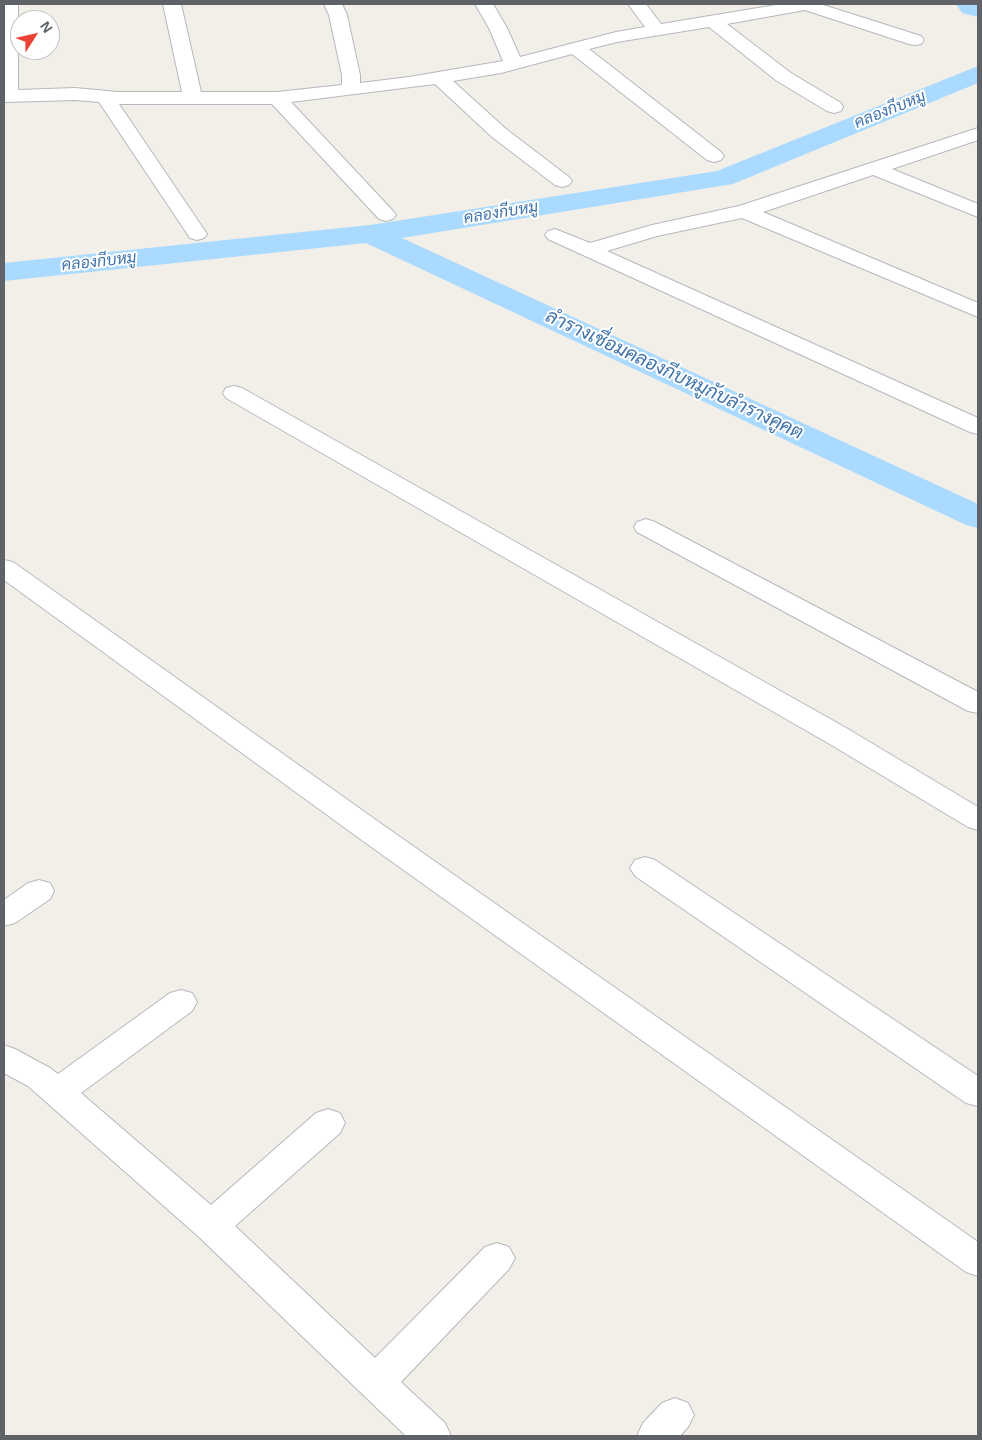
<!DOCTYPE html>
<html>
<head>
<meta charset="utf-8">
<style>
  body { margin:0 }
  #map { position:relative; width:982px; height:1440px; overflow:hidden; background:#f1efe8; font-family:Arial,sans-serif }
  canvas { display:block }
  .frame { position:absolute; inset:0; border:5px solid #5f6368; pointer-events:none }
  .north { position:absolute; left:10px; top:10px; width:50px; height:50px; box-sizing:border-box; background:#fff; border:1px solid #bfc1c3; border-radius:50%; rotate:55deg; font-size:14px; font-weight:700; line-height:20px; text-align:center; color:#5f6368 }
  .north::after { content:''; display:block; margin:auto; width:18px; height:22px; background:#ea4335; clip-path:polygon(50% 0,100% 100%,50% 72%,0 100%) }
</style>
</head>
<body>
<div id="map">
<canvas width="982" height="1440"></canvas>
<div class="frame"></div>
<div class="north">N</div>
</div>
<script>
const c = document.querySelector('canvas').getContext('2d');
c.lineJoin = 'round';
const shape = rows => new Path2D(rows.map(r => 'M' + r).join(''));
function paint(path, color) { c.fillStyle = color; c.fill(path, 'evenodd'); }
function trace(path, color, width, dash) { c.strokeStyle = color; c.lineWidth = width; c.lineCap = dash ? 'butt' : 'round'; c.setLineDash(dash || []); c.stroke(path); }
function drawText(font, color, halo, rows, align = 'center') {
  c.font = font + ' Arial,Sarabun,sans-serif'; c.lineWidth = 4; c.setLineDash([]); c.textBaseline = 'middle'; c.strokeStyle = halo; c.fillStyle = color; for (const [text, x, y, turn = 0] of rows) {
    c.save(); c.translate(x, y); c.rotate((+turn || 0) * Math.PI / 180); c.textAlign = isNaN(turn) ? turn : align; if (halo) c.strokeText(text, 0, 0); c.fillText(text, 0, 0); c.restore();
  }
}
const canal = shape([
  [978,66,978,83,733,184,402,238,978,504,978,528,966,525,366,243,4,281,4,263,370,225,717,171,978,66]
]);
const river = shape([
  [956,4,978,4,978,17,962,13,956,4]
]);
const minor = shape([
  [4,4,18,4,18,90,75,88,118,92,182,92,163,4,181,4,201,92,277,92,342,85,342,75,329,15,324,4,342,4,347,15,360,75,360,83,409,77,503,61,489,28,475,4,493,4,507,28,520,57,616,32,645,27,628,4,646,4,661,24,782,4,820,4,921,36,924,40,921,44,915,45,909,44,805,10,727,24,791,73,841,103,843,107,841,111,834,113,827,111,777,81,709,27,617,42,589,49,721,152,724,156,721,160,714,162,707,160,572,54,501,73,453,81,506,129,569,177,572,181,569,185,562,187,555,185,492,137,435,84,291,102,393,211,396,215,393,219,386,221,379,219,272,104,119,104,207,234,204,238,197,240,190,238,99,102,75,100,4,102,4,4],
  [978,128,978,140,892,169,978,204,978,217,873,175,763,212,978,303,978,317,742,218,657,236,607,251,978,418,978,434,970,432,548,239,545,235,548,231,555,229,590,243,652,225,739,206,978,128],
  [234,386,242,388,848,729,978,807,978,830,968,827,828,743,226,398,223,393,226,388,234,386],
  [646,519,655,522,978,692,978,713,968,711,637,532,634,527,637,522,646,519],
  [4,560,13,562,383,825,978,1242,978,1276,966,1272,363,841,4,580,4,560],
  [645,857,655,860,978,1076,978,1106,966,1103,635,876,630,868,635,860,645,857],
  [39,880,50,883,54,891,50,899,15,923,4,926,4,900,28,883,39,880],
  [181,990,192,993,197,1002,192,1011,81,1093,211,1205,316,1113,328,1109,340,1113,345,1123,340,1133,235,1226,375,1358,485,1247,497,1243,509,1247,515,1258,509,1269,401,1382,445,1423,451,1436,406,1436,199,1237,28,1086,4,1073,4,1045,15,1049,50,1068,58,1074,170,993,181,990],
  [675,1398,688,1403,694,1415,688,1427,680,1436,637,1436,643,1423,662,1403,675,1398]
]);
const farWaternames = [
  ["คลองกีบหมู",890,110,-22],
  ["คลองกีบหมู",501,213,-9],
  ["คลองกีบหมู",99,262,-6]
];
const waterNames = [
  ["ลำรางเชื่อมคลองกีบหมูกับลำรางคูคต",674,375,25]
];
paint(canal, '#aadaff');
paint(river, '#aadaff');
trace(minor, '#b5b8bc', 2);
paint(minor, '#fff');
drawText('italic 16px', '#4174aa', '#fff', farWaternames);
drawText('italic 19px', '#4174aa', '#fff', waterNames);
</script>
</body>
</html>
